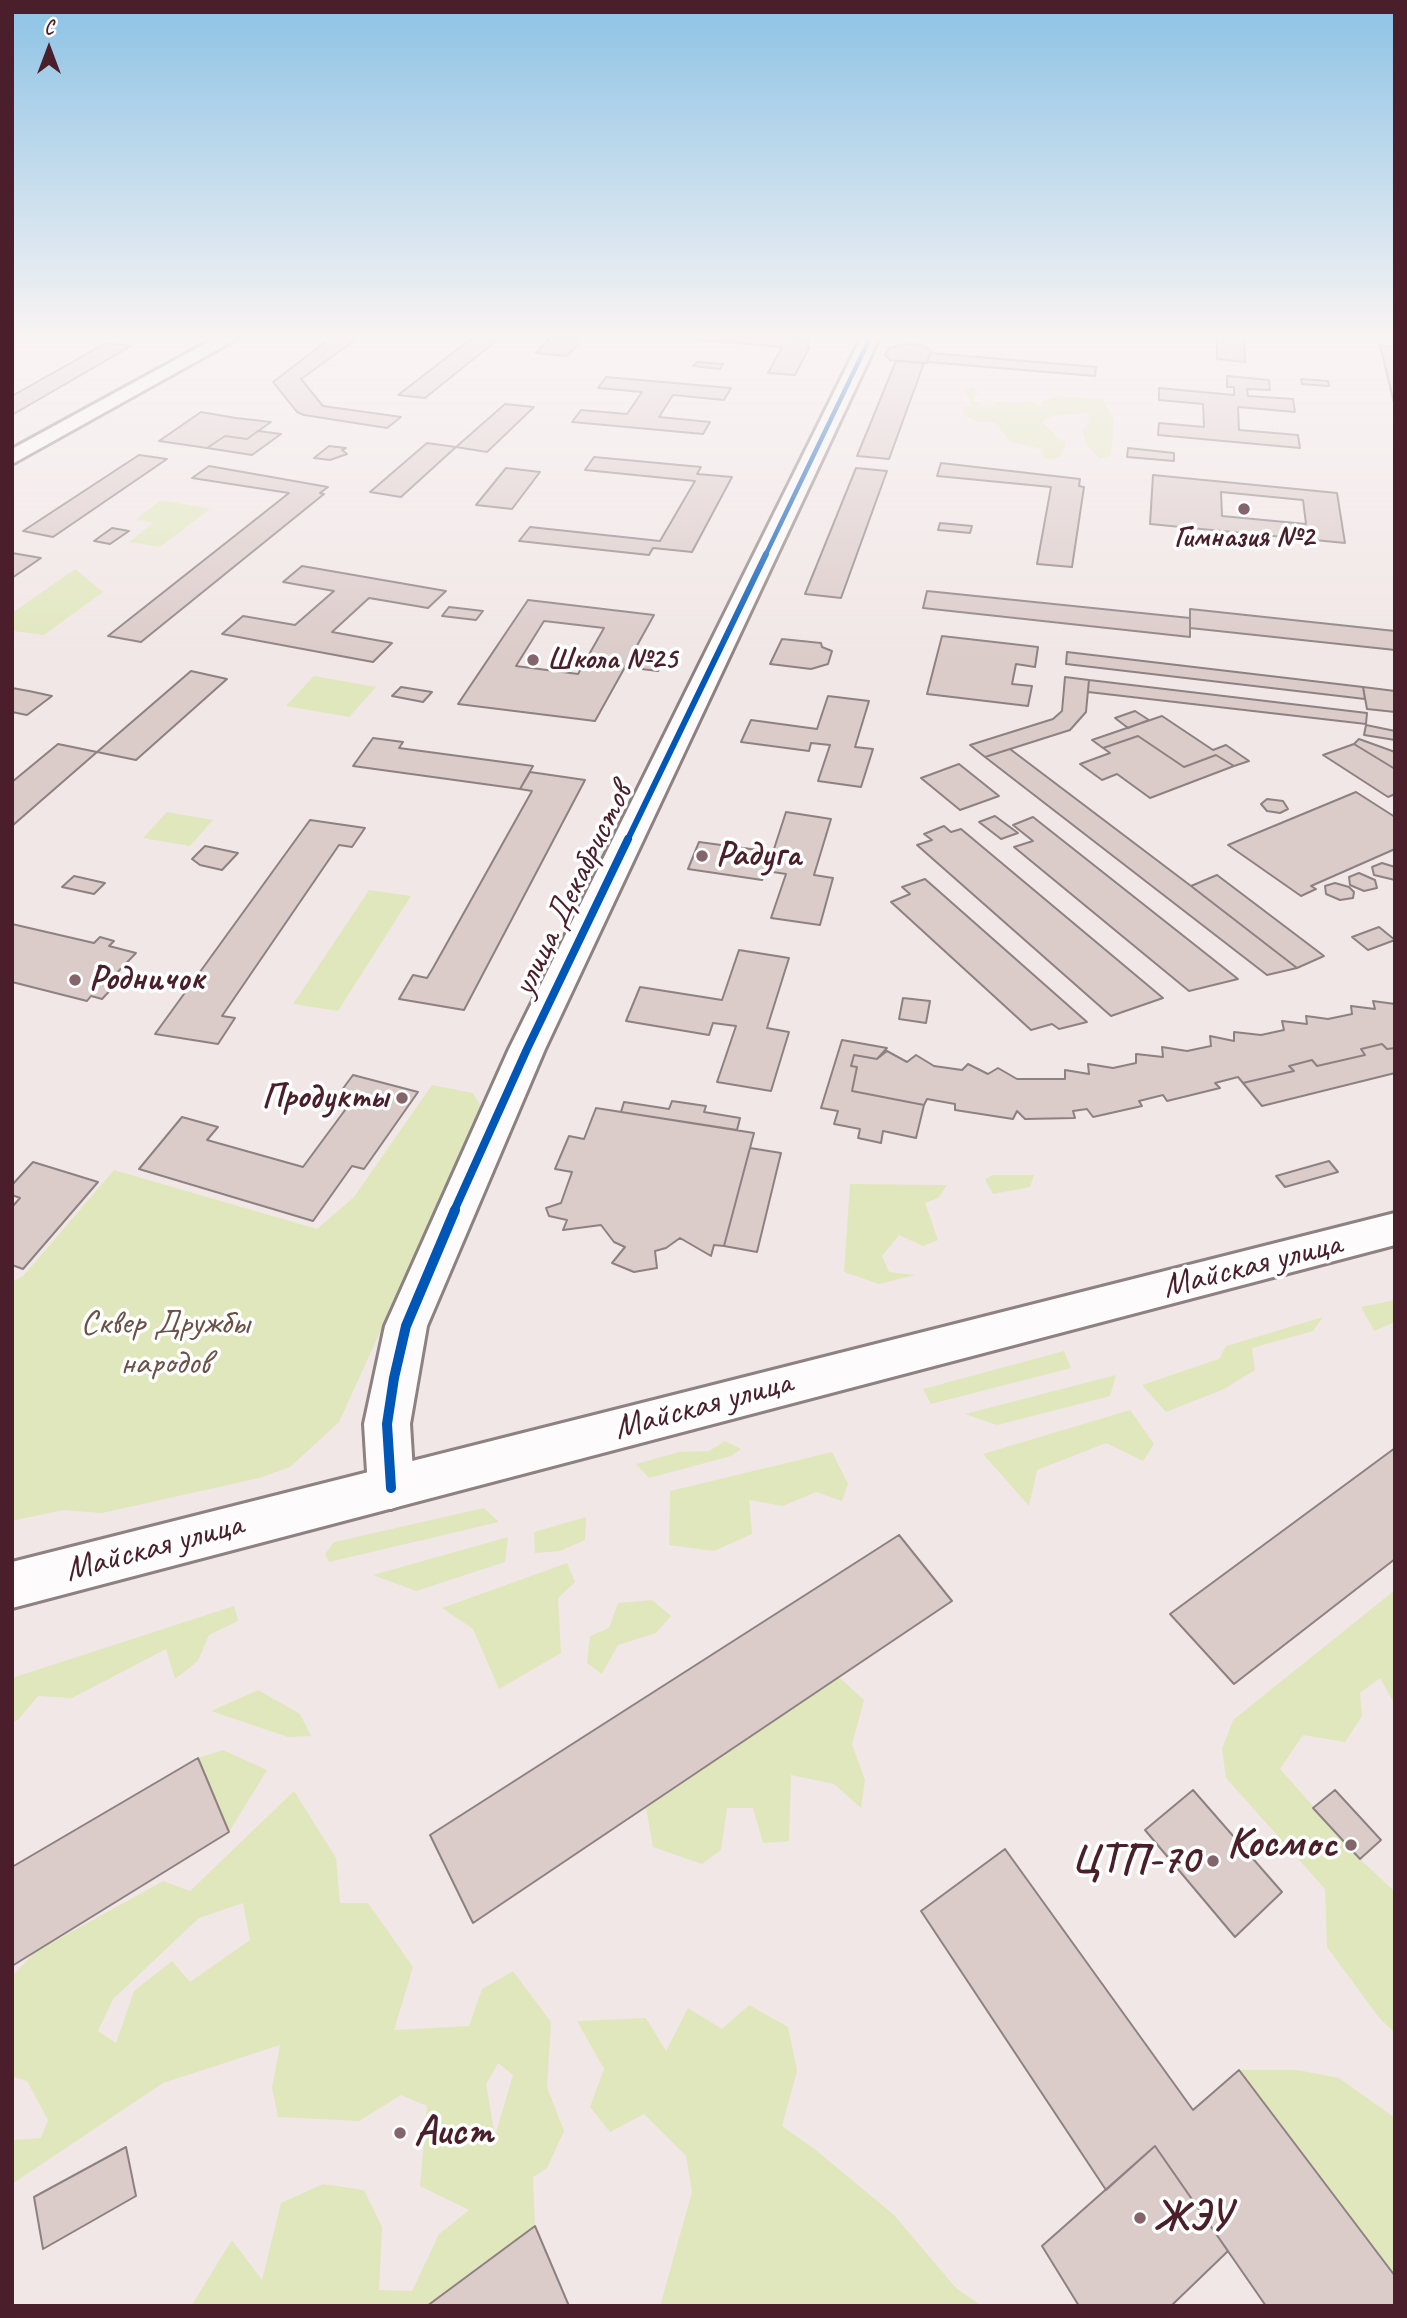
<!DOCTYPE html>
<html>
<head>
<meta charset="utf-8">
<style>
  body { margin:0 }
  #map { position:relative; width:1407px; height:2318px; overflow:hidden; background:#f1e7e6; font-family:Caveat,sans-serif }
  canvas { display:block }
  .frame { position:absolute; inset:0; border:14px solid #4a1f2b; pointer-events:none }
  .north { position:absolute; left:14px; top:14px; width:70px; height:70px; -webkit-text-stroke:5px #fff; paint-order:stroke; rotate:0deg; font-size:19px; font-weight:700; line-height:28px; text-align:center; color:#4a1f2b }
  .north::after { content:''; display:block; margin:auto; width:24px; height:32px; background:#4a1f2b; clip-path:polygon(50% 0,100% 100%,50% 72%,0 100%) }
</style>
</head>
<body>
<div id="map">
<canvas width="1407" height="2318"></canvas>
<div class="frame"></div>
<div class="north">С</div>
</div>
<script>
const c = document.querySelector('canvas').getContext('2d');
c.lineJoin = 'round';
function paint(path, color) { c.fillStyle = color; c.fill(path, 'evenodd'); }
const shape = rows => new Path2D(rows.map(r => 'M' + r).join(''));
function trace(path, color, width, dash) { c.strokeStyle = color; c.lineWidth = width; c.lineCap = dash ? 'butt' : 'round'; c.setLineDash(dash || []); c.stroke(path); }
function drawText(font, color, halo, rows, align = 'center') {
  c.font = font + ' Caveat,sans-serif'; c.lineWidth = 7; c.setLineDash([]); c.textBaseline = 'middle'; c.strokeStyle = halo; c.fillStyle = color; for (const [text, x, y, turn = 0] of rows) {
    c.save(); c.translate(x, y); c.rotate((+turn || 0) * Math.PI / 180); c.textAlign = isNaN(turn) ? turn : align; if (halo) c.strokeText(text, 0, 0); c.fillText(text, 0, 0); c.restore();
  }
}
const green = shape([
  [973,386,978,392,973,400,989,408,1000,401,1017,404,1029,400,1041,407,1041,402,1056,396,1102,399,1114,419,1111,456,1099,458,1087,445,1082,431,1089,421,1088,413,1052,416,1042,422,1066,444,1060,457,1051,460,1043,458,1043,449,1011,442,994,422,977,422,963,414,963,407,972,406,964,389],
  [161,500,210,509,160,547,129,542,153,523,136,519],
  [75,569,103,592,44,635,12,631,12,613],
  [314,676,376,687,349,717,286,706],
  [167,812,213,820,190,846,143,838],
  [369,890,411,896,338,1011,293,1004],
  [432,1085,473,1093,482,1109,339,1422,290,1467,259,1478,102,1513,63,1510,12,1521,12,1282,23,1276,114,1170,317,1229,354,1197],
  [993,1175,1034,1175,1030,1187,993,1194,985,1179],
  [850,1184,947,1185,938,1198,925,1203,938,1240,923,1246,899,1235,882,1256,889,1272,915,1275,879,1284,844,1272],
  [1395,1300,1395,1322,1374,1331,1361,1307],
  [1323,1317,1313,1331,1252,1348,1255,1370,1224,1389,1166,1412,1142,1385,1219,1359,1226,1346],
  [1064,1351,1071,1368,931,1404,923,1389],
  [1116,1375,1110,1396,997,1425,965,1414],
  [1130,1410,1154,1444,1143,1461,1106,1443,1037,1470,1029,1506,983,1454],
  [725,1441,741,1449,731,1456,649,1478,636,1464,679,1452,709,1451],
  [832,1452,848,1484,842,1501,816,1492,783,1506,749,1500,752,1534,714,1551,669,1545,670,1491],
  [484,1508,499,1522,329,1562,325,1554,334,1542],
  [586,1517,585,1540,560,1551,535,1553,534,1532],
  [508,1537,505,1562,416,1591,373,1575],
  [567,1563,575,1582,558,1598,561,1653,499,1689,473,1629,442,1608],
  [1395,1590,1395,1705,1380,1678,1360,1693,1362,1716,1345,1742,1303,1735,1280,1769,1360,1859,1395,1892,1395,2033,1380,2019,1327,1947,1325,1889,1226,1778,1222,1749,1233,1720],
  [652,1600,671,1616,656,1633,618,1645,602,1674,587,1663,590,1636,609,1628,618,1603],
  [234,1606,238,1621,209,1635,198,1661,175,1679,166,1649,72,1698,38,1696,18,1720,12,1722,12,1678],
  [839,1677,864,1700,852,1744,865,1780,861,1808,834,1784,791,1775,789,1841,763,1843,753,1808,727,1808,721,1850,702,1864,653,1847,646,1808],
  [258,1690,300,1714,311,1736,288,1737,211,1711],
  [223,1750,267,1770,229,1832,198,1758],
  [294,1791,336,1858,340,1903,368,1903,413,1967,394,2030,469,2026,482,1989,513,1971,551,2022,547,2087,564,2131,547,2168,533,2177,535,2226,427,2306,191,2306,232,2240,262,2280,281,2203,323,2184,364,2190,382,2227,379,2290,412,2291,439,2234,469,2210,420,2186,427,2106,401,2095,359,2121,278,2117,272,2088,280,2045,163,2083,12,2184,12,2140,41,2138,48,2120,27,2081,12,2076,12,1976,35,1952,163,1881,190,1891],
  [243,1903,250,1940,190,1982,172,1961,134,1991,116,2043,98,2031,113,1999,199,1918],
  [498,2063,513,2075,495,2136,486,2084],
  [749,2005,788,2027,797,2071,782,2126,817,2151,894,2215,956,2288,982,2306,660,2306,692,2192,686,2156,644,2114,610,2132,590,2107,604,2069,577,2021,646,2018,666,2051,688,2008,722,2029],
  [1239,2070,1297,2070,1339,2078,1395,2118,1395,2276]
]);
const building = shape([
  [333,336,361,336,301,379,323,406,401,417,387,428,304,415,297,412,273,382,333,336],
  [655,336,769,336,809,341,807,346,810,346,795,375,768,373,782,347,655,336],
  [1217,336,1244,336,1245,362,1217,359,1217,336],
  [472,338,496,341,425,398,398,395,472,338],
  [550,338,581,341,567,356,536,353,550,338],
  [106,343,131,346,12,415,12,396,106,343],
  [905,344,923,345,931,351,927,363,890,360,885,355,889,348,905,344],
  [1380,345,1395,347,1395,407,1380,345],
  [931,353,1096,367,1095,376,927,362,931,353],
  [896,361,924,363,889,459,857,456,896,361],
  [697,362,723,364,720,369,693,366,697,362],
  [1227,376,1269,380,1270,390,1247,389,1248,396,1293,399,1295,412,1238,407,1239,430,1298,435,1300,448,1158,435,1159,423,1204,427,1203,404,1159,400,1159,388,1234,395,1234,387,1227,387,1227,376],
  [606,377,731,388,724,400,673,395,659,417,710,422,703,434,572,422,581,410,627,414,642,392,598,388,606,377],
  [1301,379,1328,381,1329,386,1302,384,1301,379],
  [505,404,534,407,487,452,456,447,505,404],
  [201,412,236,418,271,422,247,439,225,436,207,448,159,441,201,412],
  [258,431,281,434,252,455,207,448,225,436,247,439,258,431],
  [427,443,456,447,401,497,370,492,427,443],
  [329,446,346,448,342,450,347,454,330,460,314,458,329,446],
  [1128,448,1174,453,1174,461,1127,457,1128,448],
  [139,455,167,459,53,537,23,531,139,455],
  [594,457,701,467,697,474,732,477,692,552,653,548,649,555,519,541,530,527,660,541,695,481,585,470,594,457],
  [941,463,1080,479,1079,486,1084,487,1072,567,1037,564,1051,487,937,476,941,463],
  [209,466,328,487,320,493,324,494,141,642,108,636,289,493,192,478,209,466],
  [506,468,540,472,512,509,476,505,506,468],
  [856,468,887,471,841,598,805,594,856,468],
  [1153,475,1337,493,1345,543,1150,524,1153,475],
  [1221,492,1303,500,1306,524,1222,516,1221,492],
  [940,523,972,526,970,533,938,530,940,523],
  [112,528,129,531,110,544,94,541,112,528],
  [12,553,41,558,12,578,12,553],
  [302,566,446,591,428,608,369,598,332,632,392,643,373,662,222,634,243,616,295,625,334,591,283,582,302,566],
  [927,591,1190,618,1190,637,923,608,927,591],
  [528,600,654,615,595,721,458,704,528,600],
  [544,621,604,628,578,674,516,666,544,621],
  [449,607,483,611,476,620,442,616,449,607],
  [1190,609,1395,631,1395,650,1190,628,1190,609],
  [942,636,1038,647,1035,667,1016,664,1012,684,1032,686,1028,706,927,694,942,636],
  [782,639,821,643,822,647,832,651,828,664,811,669,770,664,782,639],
  [634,651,666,655,658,671,625,667,634,651],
  [1067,652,1363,687,1365,699,1066,664,1067,652],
  [191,671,227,679,136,760,97,752,191,671],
  [1065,677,1089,680,1086,712,1070,730,985,757,970,745,1053,719,1062,711,1065,677],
  [1089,680,1367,713,1366,724,1088,692,1089,680],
  [401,687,432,692,423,702,392,696,401,687],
  [1363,687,1395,691,1395,712,1367,709,1363,687],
  [12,688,29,691,52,696,27,715,12,712,12,688],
  [828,696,869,701,855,747,873,749,861,787,818,781,830,745,811,743,809,751,741,742,751,720,817,729,828,696],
  [1135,711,1149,720,1128,728,1115,718,1135,711],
  [1162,716,1213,750,1226,745,1249,761,1234,766,1216,755,1184,767,1138,736,1103,748,1092,740,1162,716],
  [1366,725,1395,731,1395,740,1364,735,1366,725],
  [1138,736,1184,767,1216,755,1234,766,1150,798,1117,774,1102,780,1080,764,1110,753,1103,748,1138,736],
  [373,738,403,742,399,748,533,766,520,789,353,766,373,738],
  [1359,739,1395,752,1395,769,1354,744,1359,739],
  [58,744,97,752,12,826,12,782,58,744],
  [1354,744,1395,769,1395,794,1388,797,1323,755,1354,744],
  [1010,749,1191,886,1297,968,1267,975,985,757,1010,749],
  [959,764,999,796,960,810,921,778,959,764],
  [530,772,585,780,464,1010,399,999,413,975,427,978,433,968,532,791,520,789,530,772],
  [1356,792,1395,817,1395,849,1311,886,1316,889,1301,896,1228,845,1356,792],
  [1267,799,1283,801,1288,809,1280,813,1267,811,1261,804,1267,799],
  [786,812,831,819,814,875,833,878,820,925,771,918,786,874,766,871,762,880,688,869,699,842,773,852,786,812],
  [995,816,1018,833,1001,839,979,822,995,816],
  [1033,817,1238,979,1189,991,1014,847,1033,841,1013,825,1033,817],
  [310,820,365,828,352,847,339,845,222,1016,235,1018,218,1044,155,1034,310,820],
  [944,826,951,832,961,829,1163,998,1111,1016,917,845,932,840,924,834,944,826],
  [205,846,238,853,222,870,200,865,192,859,205,846],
  [1382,863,1395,867,1395,880,1374,875,1372,867,1382,863],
  [1359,873,1375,880,1377,888,1364,891,1350,885,1349,877,1359,873],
  [1217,875,1324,956,1297,968,1191,886,1217,875],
  [74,876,105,883,94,894,62,887,74,876],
  [925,879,1087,1022,1059,1029,1052,1024,1031,1030,891,902,910,894,902,887,925,879],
  [1335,883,1349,887,1354,892,1353,898,1340,900,1326,894,1325,886,1335,883],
  [12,924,94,943,100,937,114,941,109,946,136,953,109,981,117,983,102,999,91,996,87,1001,12,982,12,924],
  [1379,927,1395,940,1368,950,1352,937,1379,927],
  [739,950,789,958,767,1028,789,1032,771,1091,717,1082,736,1026,713,1023,709,1035,626,1021,640,987,722,1000,739,950],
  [903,998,930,1001,926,1023,899,1019,903,998],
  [1373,1001,1395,1004,1395,1048,1387,1049,1382,1044,1361,1049,1365,1055,1317,1066,1312,1060,1289,1066,1294,1071,1243,1083,1238,1077,1215,1083,1220,1088,1167,1101,1163,1095,1139,1101,1142,1106,1093,1117,1087,1109,1073,1111,1075,1118,1025,1119,1017,1111,1013,1119,955,1110,955,1104,927,1099,924,1105,852,1091,857,1067,851,1066,854,1055,877,1059,887,1051,907,1062,916,1055,934,1066,962,1070,968,1064,988,1074,998,1068,1017,1079,1065,1079,1065,1070,1089,1074,1088,1064,1113,1068,1136,1063,1136,1054,1163,1057,1162,1047,1187,1051,1211,1046,1210,1036,1234,1041,1234,1032,1261,1035,1284,1030,1282,1021,1307,1024,1306,1016,1328,1019,1352,1014,1351,1006,1375,1009,1373,1001],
  [842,1040,887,1048,877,1059,854,1055,851,1066,857,1067,852,1091,924,1105,916,1138,883,1131,881,1143,858,1138,860,1129,834,1124,838,1111,821,1108,842,1040],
  [1382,1044,1387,1049,1395,1048,1395,1073,1262,1106,1243,1083,1294,1071,1289,1066,1312,1060,1317,1066,1365,1055,1361,1049,1382,1044],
  [353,1075,418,1092,364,1169,352,1166,313,1221,139,1169,182,1117,218,1127,207,1140,303,1167,348,1106,333,1102,353,1075],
  [672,1101,706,1106,704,1112,740,1118,737,1130,621,1112,624,1102,669,1109,672,1101],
  [596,1108,754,1133,724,1246,714,1245,711,1256,680,1238,666,1248,655,1251,657,1268,634,1272,612,1263,625,1247,614,1242,601,1225,563,1230,567,1220,549,1216,546,1208,561,1203,572,1172,555,1169,569,1136,584,1139,596,1108],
  [750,1148,781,1153,757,1252,724,1246,750,1148],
  [1329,1161,1338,1172,1285,1187,1276,1176,1329,1161],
  [33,1162,98,1182,23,1269,12,1265,12,1207,20,1198,12,1195,12,1185,33,1162],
  [1395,1448,1395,1559,1234,1684,1170,1614,1395,1448],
  [899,1535,952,1601,473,1923,430,1835,899,1535],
  [198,1758,229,1832,12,1966,12,1867,198,1758],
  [1193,1790,1282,1892,1235,1937,1145,1830,1193,1790],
  [1335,1790,1381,1840,1360,1859,1313,1808,1335,1790],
  [1005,1849,1193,2110,1239,2070,1395,2276,1395,2306,1266,2306,1155,2146,1106,2190,921,1911,1005,1849],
  [1155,2146,1228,2251,1171,2306,1079,2306,1042,2246,1155,2146],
  [126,2147,136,2196,43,2249,34,2197,126,2147],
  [535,2226,569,2306,427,2306,535,2226]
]);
const tertiary = shape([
  [862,336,880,336,545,1049,427,1326,410,1424,414,1488,407,1503,391,1509,375,1503,368,1488,364,1424,385,1326,509,1049,862,336]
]);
const secondary = shape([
  [219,336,242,336,12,464,12,449,219,336],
  [1395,1213,1395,1245,12,1608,12,1562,1395,1213]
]);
const cyclewayFar3 = shape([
  [765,556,871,336]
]);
const cyclewayFar2 = shape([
  [627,841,766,554]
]);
const cyclewayFar1 = shape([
  [454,1211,527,1049,628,839]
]);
const cycleway = shape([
  [391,1488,387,1424,394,1378,406,1326,455,1210]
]);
const markers = [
  [1244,509,7,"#84656c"],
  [533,660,7,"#84656c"],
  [702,856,7,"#84656c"],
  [75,980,7,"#84656c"],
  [402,1098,7,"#84656c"],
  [1351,1845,7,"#84656c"],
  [1213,1861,7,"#84656c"],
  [400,2133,7,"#84656c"],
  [1140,2218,7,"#84656c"]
];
const farPoinames = [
  ["Гимназия №2",1244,538],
  ["Школа №25",547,660,"left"]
];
const poiNames = [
  ["Радуга",716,856],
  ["Родничок",89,980],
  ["Продукты",388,1098,"right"]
];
const streetNames = [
  ["улица Декабристов",573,890,-64],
  ["Майская улица",1252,1266,-14],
  ["Майская улица",703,1406,-15],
  ["Майская улица",154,1548,-15]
];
const parkNames = [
  ["Сквер Дружбы",165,1324],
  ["народов",165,1364]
];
const nearPoinames = [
  ["Космос",1337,1845],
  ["ЦТП-70",1199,1861],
  ["Аист",414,2133,"left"],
  ["ЖЭУ",1154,2218,"left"]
];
paint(green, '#e0e7bd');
paint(building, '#dbcbc9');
trace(building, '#8d8182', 2);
trace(tertiary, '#8d8182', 6);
trace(secondary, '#8d8182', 6);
paint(tertiary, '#fdfbfb');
paint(secondary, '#fdfbfb');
trace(cyclewayFar3, '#0057b8', 4.5);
trace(cyclewayFar2, '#0057b8', 6);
trace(cyclewayFar1, '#0057b8', 8);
trace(cycleway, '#0057b8', 10);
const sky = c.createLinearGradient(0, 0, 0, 661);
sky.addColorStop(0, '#8cc2e5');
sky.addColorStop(0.51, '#f9f4f4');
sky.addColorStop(1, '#f9f4f400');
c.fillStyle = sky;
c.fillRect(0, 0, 1407, 661);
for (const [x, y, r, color] of markers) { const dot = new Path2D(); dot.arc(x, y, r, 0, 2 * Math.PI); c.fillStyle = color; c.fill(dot); trace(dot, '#fff', 2.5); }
drawText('bold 30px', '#4a1f2b', '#fff', farPoinames);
drawText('bold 35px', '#4a1f2b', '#fff', poiNames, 'left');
drawText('35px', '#4a1f2b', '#fff', streetNames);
drawText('35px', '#6c5147', '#fff', parkNames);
drawText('bold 42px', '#4a1f2b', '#fff', nearPoinames, 'right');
</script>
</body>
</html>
